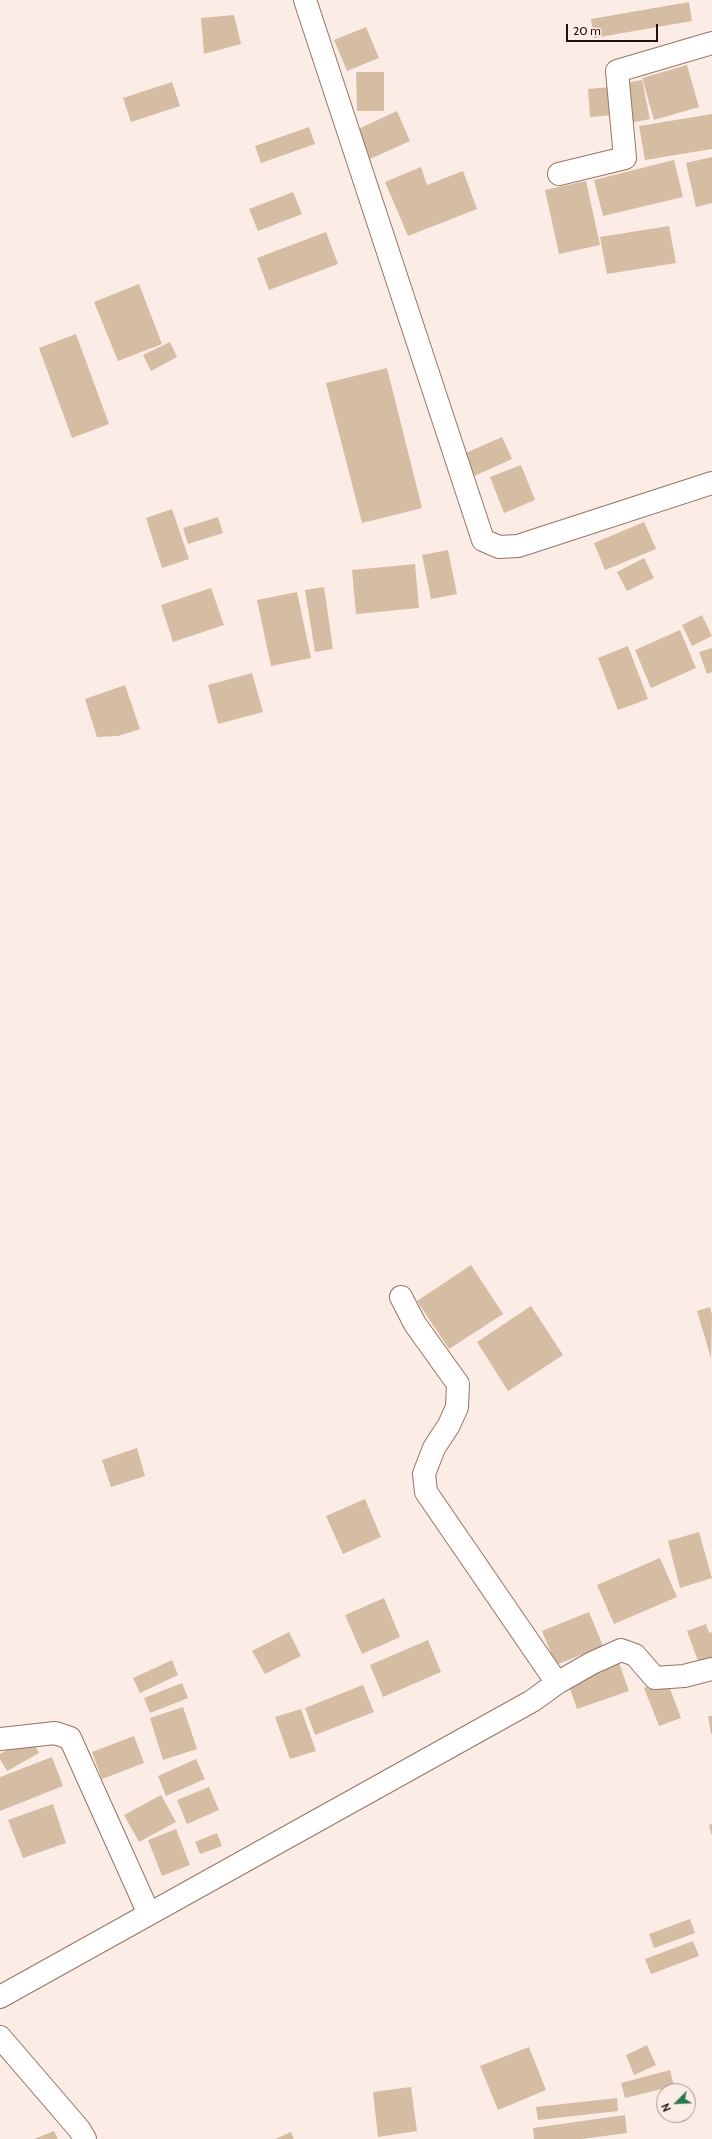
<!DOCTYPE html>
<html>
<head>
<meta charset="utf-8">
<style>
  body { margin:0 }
  #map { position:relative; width:712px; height:2139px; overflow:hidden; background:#fcece6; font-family:Cabin,sans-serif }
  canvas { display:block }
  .north { position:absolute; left:656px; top:2083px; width:40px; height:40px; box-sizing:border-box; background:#fcece6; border:1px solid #a49690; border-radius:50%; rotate:246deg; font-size:11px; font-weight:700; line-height:16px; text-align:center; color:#21140f }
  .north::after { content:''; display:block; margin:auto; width:14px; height:18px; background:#267a4d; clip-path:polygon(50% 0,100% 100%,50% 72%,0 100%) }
  .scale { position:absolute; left:566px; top:24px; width:92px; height:18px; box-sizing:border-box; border:2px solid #21140f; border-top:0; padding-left:5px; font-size:12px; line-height:14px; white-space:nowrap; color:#21140f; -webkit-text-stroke:3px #fcece6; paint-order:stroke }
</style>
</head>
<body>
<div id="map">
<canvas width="712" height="2139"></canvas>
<div class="north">N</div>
<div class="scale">20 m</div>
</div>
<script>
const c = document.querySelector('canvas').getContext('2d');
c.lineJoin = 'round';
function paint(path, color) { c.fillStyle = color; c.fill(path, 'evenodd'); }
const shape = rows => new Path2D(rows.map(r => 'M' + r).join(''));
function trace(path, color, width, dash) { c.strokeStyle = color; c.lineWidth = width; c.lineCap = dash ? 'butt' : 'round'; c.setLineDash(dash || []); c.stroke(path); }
const building = shape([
  [689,2,692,21,594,38,591,19],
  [234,15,241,44,204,54,201,18],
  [366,27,379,58,347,71,334,40],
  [687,65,699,107,654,120,642,78],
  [356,72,384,72,384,111,357,111],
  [642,80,650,119,630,123,621,84],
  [172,82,180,106,131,122,123,98],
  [611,87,614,115,590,117,588,89],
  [397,111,410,141,370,159,356,130],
  [712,114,712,149,645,160,639,126],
  [309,127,315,144,261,163,255,146],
  [712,157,712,203,696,207,686,163],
  [674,160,683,197,603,216,594,180],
  [421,167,427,185,463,171,477,209,408,236,385,182],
  [586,181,600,245,559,254,545,190],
  [293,192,302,214,258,231,249,209],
  [669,226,676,263,607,274,600,237],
  [326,232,338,264,269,290,257,258],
  [139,284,162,344,118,361,94,302],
  [76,334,109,424,72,438,39,348],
  [170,342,177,357,151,371,143,355],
  [387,368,422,508,362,523,326,383],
  [502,437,512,459,472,477,461,455],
  [521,465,535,500,504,513,490,477],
  [172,509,189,559,162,568,146,518],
  [218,517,223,533,188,544,183,528],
  [644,522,656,549,605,570,594,543],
  [448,550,457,594,431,599,422,555],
  [644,558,654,578,627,591,617,572],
  [415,564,419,608,356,614,352,570],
  [324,587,333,649,315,652,305,590],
  [211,588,224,625,173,642,161,605],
  [297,592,311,658,271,666,257,600],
  [702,615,712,636,692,646,682,625],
  [680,630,696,668,651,688,635,650],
  [628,646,648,699,618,710,598,658],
  [712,648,712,672,707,674,699,652],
  [252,673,263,712,218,724,208,685],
  [125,685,140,729,118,736,97,737,85,699],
  [471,1265,503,1314,449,1349,417,1301],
  [531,1306,563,1355,508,1391,477,1342],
  [710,1307,712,1315,711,1358,697,1311],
  [137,1448,145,1476,111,1487,102,1460],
  [365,1499,381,1537,343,1554,326,1516],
  [699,1532,712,1578,680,1588,668,1541],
  [660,1558,677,1597,614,1624,597,1585],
  [384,1598,400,1637,362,1654,345,1615],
  [589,1612,603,1646,556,1665,542,1631],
  [706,1624,709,1633,712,1632,712,1665,701,1669,687,1631],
  [289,1632,301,1656,265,1674,252,1651],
  [428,1640,441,1672,383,1697,370,1665],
  [172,1660,178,1675,140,1693,133,1678],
  [619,1663,629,1691,577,1709,567,1680],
  [666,1678,681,1718,659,1726,644,1688],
  [182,1683,188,1698,150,1713,144,1698],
  [363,1685,374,1712,315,1735,305,1708],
  [183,1707,197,1749,163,1760,150,1718],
  [301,1709,316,1751,290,1759,275,1717],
  [708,1716,712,1716,712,1734,711,1734],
  [134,1736,144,1763,102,1779,92,1752],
  [30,1737,39,1753,7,1771,0,1759,0,1754],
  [52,1757,63,1786,0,1811,0,1777],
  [196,1759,205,1779,166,1796,158,1776],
  [209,1787,219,1810,187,1824,177,1800],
  [161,1795,176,1822,139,1842,124,1815],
  [53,1804,66,1843,23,1858,8,1820],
  [712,1824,712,1834,711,1834,709,1825],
  [176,1829,190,1865,162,1876,148,1840],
  [217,1833,222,1846,200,1854,195,1842],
  [690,1919,695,1933,654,1948,649,1934],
  [693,1941,699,1956,651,1974,645,1959],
  [647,2045,656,2065,634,2075,626,2055],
  [529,2047,546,2090,498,2110,480,2066],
  [670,2070,674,2086,625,2098,621,2083],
  [411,2087,417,2131,378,2137,373,2092],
  [617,2098,618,2111,538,2120,536,2107],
  [625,2115,627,2133,582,2139,534,2139,533,2128],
  [54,2131,58,2139,34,2139],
  [291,2132,294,2139,275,2139]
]);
const street = shape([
  [305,0,483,540,499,547,518,546,712,483],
  [559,174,625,158,617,71,712,43],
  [401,1297,415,1324,458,1384,457,1407,449,1425,434,1448,424,1474,426,1492,557,1683],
  [0,1739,55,1733,70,1738,149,1914],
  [0,1997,532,1701,557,1683,592,1663,621,1650,635,1655,655,1678,684,1676,712,1669],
  [0,2037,79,2129,85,2139]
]);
paint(building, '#d5bda3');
trace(street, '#967366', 24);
trace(street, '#fff', 22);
</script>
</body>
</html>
